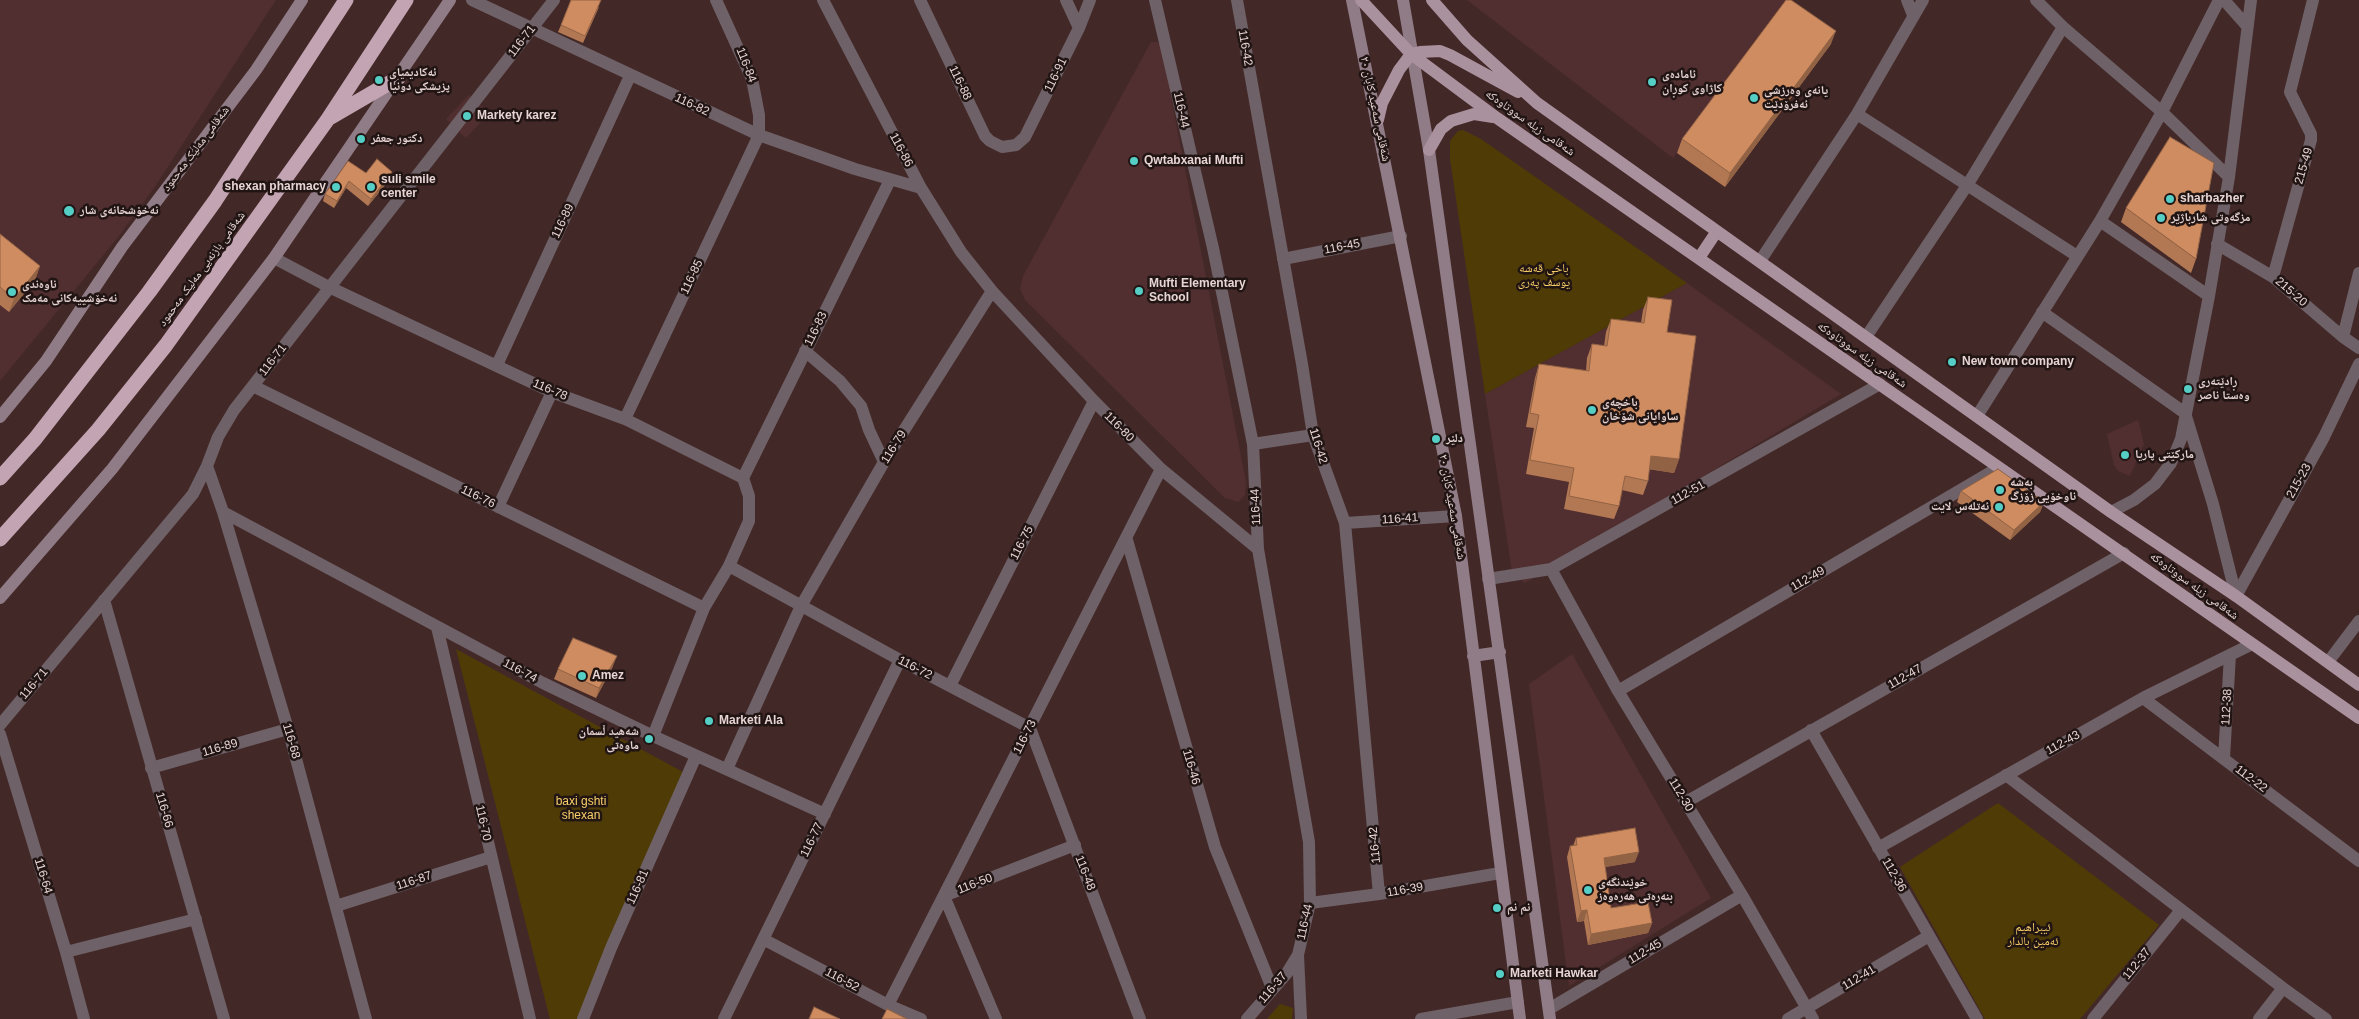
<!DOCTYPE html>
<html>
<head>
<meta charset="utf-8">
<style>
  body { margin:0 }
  canvas { display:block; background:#432828 }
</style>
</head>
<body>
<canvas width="2359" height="1019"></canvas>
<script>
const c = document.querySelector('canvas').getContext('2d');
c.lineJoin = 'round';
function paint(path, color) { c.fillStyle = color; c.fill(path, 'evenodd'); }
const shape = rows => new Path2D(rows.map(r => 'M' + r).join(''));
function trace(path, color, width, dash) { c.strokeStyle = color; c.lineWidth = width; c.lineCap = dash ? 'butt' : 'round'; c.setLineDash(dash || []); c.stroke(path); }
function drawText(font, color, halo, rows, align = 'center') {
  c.font = font + ' Arial,"Noto Naskh Arabic",sans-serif'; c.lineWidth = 5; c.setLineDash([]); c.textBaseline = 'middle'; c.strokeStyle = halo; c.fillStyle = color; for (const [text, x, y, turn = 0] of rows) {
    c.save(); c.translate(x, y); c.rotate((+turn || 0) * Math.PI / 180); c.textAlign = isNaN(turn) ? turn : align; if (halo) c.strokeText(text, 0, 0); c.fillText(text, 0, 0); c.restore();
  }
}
const built = shape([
  [0,0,276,0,156,185,119,236,0,381],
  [1467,0,1791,0,1673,158],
  [1151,42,1157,42,1161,46,1246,482,1245,495,1238,502,1225,498,1025,300,1020,289,1023,276],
  [469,95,489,113,466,138,446,119],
  [1687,283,1841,394,1525,583,1512,572,1485,394],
  [2138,420,2144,444,2130,476,2118,471,2114,465,2107,434],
  [1572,654,1711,898,1569,986,1529,684]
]);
const green = shape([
  [1463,130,1481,139,1687,283,1485,394,1450,159,1450,141,1458,131],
  [456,649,683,772,580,1019,550,1019],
  [1998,803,2159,925,2080,1019,1985,1019,1900,867],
  [1280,1004,1293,1008,1292,1019,1267,1019]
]);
const street = shape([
  [472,0,759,135,855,169,921,188],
  [823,0,921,188,961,252,992,291,1094,401,1161,469,1258,549],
  [920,0,985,136,990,141,1002,147,1016,145,1025,137,1079,28,1090,0],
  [1066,0,1079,28],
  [1155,0,1213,248,1253,444,1258,549,1309,842,1310,903,1298,955,1301,1019],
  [1237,0,1302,364,1313,435,1345,523,1379,894],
  [1907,0,1913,15],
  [2036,0,2063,27,2162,112,2229,177],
  [2224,0,2247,26],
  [1857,114,2077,256],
  [2100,221,2209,296],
  [2217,244,2273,277,2343,337,2359,348],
  [274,258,329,287,552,392,625,419,743,478,749,496,749,521,729,566],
  [1283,259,1401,236],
  [1760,261,1857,114,1923,0],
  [2273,277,2311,140,2311,134,2290,92,2313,0],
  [2042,312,2185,413,2213,504,2236,596],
  [1866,337,1968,184,2063,27],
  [2343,337,2359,273],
  [805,351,840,381,861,406,869,430,884,462],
  [497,365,630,76],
  [253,386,704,608],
  [1977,416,2100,221,2162,112,2219,0],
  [625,419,759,135,759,115,752,79,716,0],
  [1253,444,1313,435],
  [207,466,223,512,288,729,366,1019],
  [743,478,890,180],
  [498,507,552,392],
  [223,512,543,683,653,736,825,814],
  [2111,512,2134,500,2155,484,2171,463,2181,439,2209,296,2229,177,2251,0],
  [1345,523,1456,516],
  [1127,540,1215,847,1272,988],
  [1551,569,1618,691,1742,895,1813,1019],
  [1488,579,1551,569,1880,384],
  [2236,596,2324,437,2359,364],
  [104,600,224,1019],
  [437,627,530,1019],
  [2328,662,2359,621],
  [950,686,1094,401],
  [1618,691,1998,468],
  [2143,698,2359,861],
  [0,725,193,494,207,466,218,437,234,410,554,0],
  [1811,730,1977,1019],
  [0,734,66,952,84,1019],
  [653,736,704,608,729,566,900,660,1030,728,1140,1019],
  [2224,758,2230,655],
  [151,768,288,729],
  [727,769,801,606,884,462,992,291],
  [2006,775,2283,988,2326,1019],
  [1686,802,2124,553],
  [1878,848,2143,698,2252,644],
  [1310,903,1379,894,1500,873],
  [336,906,491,857],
  [763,939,888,1005,921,1019],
  [66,952,196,919],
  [888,1005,1161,469],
  [1549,1009,1742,895],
  [583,1019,611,948,696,756],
  [724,1019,900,660],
  [996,1019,944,896,1075,845],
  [1247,1019,1287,973,1298,955],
  [1421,1019,1518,1002],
  [1788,1019,1929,936],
  [2093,1019,2181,910],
  [2259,1019,2283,988]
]);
const secondary = shape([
  [1352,0,1456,516,1520,1019],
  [1403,0,1429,150,1550,1019],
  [0,417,46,361,122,247,256,70,302,0],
  [0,598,112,469,274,258,450,0],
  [1473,656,1500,652]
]);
const primary = shape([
  [1361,0,1411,54,1497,118,2359,718],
  [1432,0,1467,40,1537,103,2111,512,2236,596,2359,685],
  [1378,120,1382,103,1399,70,1411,54,1420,52,1440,51,1450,55,1518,92],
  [1429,150,1441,129,1451,121,1474,114,1493,117],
  [1699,258,1717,231]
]);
const highway = shape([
  [331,117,398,78],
  [0,478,35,439,149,292,215,201,346,0],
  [0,539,98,430,166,345,328,119,406,0]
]);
const wall = shape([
  [599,7,583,43,558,32,561,25],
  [1831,44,1725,187,1677,153,1682,139],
  [348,161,366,173,390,179,368,206,346,188,334,208,323,201,325,194],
  [2126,208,2196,259,2191,273,2121,222],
  [0,234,40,266,35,280,9,312,0,305],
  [1648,297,1667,332,1679,459,1674,473,1649,469,1648,481,1643,495,1622,490,1619,506,1614,519,1564,509,1569,482,1526,474,1534,428,1526,427,1535,378,1539,364,1586,371,1587,358,1592,344,1604,346,1606,332,1611,319,1641,323,1643,310],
  [1961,491,2044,502,2040,512,2010,540,1957,502],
  [613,666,596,698,554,679,558,669],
  [1576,838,1635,862,1605,867,1611,908,1652,923,1648,933,1588,945,1584,921,1577,922,1567,857,1570,846,1573,846]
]);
const shadedWall = shape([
  [1836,31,1831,44,1725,187,1730,173],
  [392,172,390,179,368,206,371,199],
  [349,181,346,188,334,208,337,201],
  [40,266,35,280,9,312,14,299],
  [1651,456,1679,459,1674,473,1647,469],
  [2044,502,2040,512,2010,540,2014,530],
  [617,656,613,666,596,698,599,688],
  [1639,852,1635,862,1600,868,1604,858],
  [1587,910,1584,921,1577,922,1581,911],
  [1652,923,1648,933,1588,945,1591,934]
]);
const building = shape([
  [571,0,601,0,585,36,561,25,571,0],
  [1786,0,1791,0,1836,31,1730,173,1682,139,1786,0],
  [2170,137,2214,163,2196,259,2126,208,2170,137],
  [377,159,392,172,371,199,349,181,337,201,325,194,348,161,366,173,377,159],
  [0,234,40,266,14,299,0,287,0,234],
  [1648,297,1672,300,1667,332,1696,336,1679,459,1651,456,1648,481,1625,476,1619,506,1569,496,1574,468,1530,460,1539,415,1530,413,1539,364,1589,371,1592,344,1607,346,1611,319,1644,323,1648,297],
  [1998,469,2044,502,2014,530,1961,491,1998,469],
  [573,638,617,656,599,688,558,669,573,638],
  [1635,828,1639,852,1604,858,1611,908,1648,902,1652,923,1591,934,1587,910,1581,911,1570,846,1577,845,1576,838,1635,828],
  [814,1007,840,1019,809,1019,814,1007],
  [887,1009,907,1019,882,1019,887,1009]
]);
const markers = [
  [379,80,5,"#55cec5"],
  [1652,82,5,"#55cec5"],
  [1754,98,5,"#55cec5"],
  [467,116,5,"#55cec5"],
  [361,139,5,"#55cec5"],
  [1134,161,5,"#55cec5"],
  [336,187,5,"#55cec5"],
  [371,187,5,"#55cec5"],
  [2170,199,5,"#55cec5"],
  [69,211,6,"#55cec5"],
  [2161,218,5,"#55cec5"],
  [1139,291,5,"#55cec5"],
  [12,292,5,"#55cec5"],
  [1952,362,5,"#55cec5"],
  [2188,389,5,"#55cec5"],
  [1592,410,5,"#55cec5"],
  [1436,439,5,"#55cec5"],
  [2125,455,5,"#55cec5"],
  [2000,490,5,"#55cec5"],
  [1999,507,5,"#55cec5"],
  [582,676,5,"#55cec5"],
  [709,721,5,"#55cec5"],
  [649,739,5,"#55cec5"],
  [1588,890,5,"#55cec5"],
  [1497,908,5,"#55cec5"],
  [1500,974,5,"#55cec5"]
];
const streetNames = [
  ["116-71",522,41,-52],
  ["116-42",1245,48,80],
  ["116-84",746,65,69],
  ["116-91",1056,75,-64],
  ["116-88",960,83,64],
  ["116-82",692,105,25],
  ["شەقامی سەعید کابان ٢٠",1375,109,78],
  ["116-44",1181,110,77],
  ["شەقامی زیلە سووتاوەکە",1530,123,35],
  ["شەقامی مەلیک مەحمود",196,149,-53],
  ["116-86",901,150,62],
  ["215-49",2304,166,-74],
  ["116-89",563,221,-65],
  ["116-45",1342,247,-11],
  ["شەقامی بازنەیی مەلیک مەحمود",202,269,-54],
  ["116-85",692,277,-65],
  ["215-20",2291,292,41],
  ["116-83",816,329,-64],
  ["شەقامی زیلە سووتاوەکە",1862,355,35],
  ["116-71",273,360,-52],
  ["116-78",550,390,23],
  ["116-80",1119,427,45],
  ["116-42",1318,446,73],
  ["116-79",894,447,-58],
  ["215-23",2299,481,-61],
  ["112-51",1688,493,-29],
  ["116-76",478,497,26],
  ["116-44",1256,507,-93],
  ["شەقامی سەعید کابان ٢٠",1452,507,80],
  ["116-41",1400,519,-4],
  ["116-75",1022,543,-63],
  ["112-49",1808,579,-30],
  ["شەقامی زیلە سووتاوەکە",2194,586,36],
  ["116-72",915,668,27],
  ["116-74",520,671,28],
  ["112-47",1905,677,-30],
  ["116-71",34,684,-50],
  ["112-38",2227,707,-87],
  ["116-73",1025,737,-63],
  ["116-68",291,741,74],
  ["112-43",2063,743,-29],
  ["116-89",220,748,-16],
  ["116-46",1191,767,74],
  ["112-22",2251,779,37],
  ["112-30",1681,795,59],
  ["116-66",164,810,74],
  ["116-70",483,823,77],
  ["116-77",812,840,-64],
  ["116-42",1375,845,-95],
  ["116-48",1085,873,69],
  ["112-36",1894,875,60],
  ["116-64",43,876,73],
  ["116-87",414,881,-18],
  ["116-50",975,884,-21],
  ["116-81",638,887,-66],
  ["116-39",1405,890,-10],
  ["116-44",1305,922,-78],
  ["112-45",1645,952,-31],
  ["112-37",2137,964,-51],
  ["112-41",1859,978,-31],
  ["116-52",842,980,28],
  ["116-37",1273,988,-50]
];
const poiNames = [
  ["ئەکادیمیای",389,73],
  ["پزیشکی دونیا",389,87],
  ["ئامادەی",1662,75],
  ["کاژاوی کوڕان",1662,89],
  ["یانەی وەرزشی",1764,91],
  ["ئەفرۆدێت",1764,105],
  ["Markety karez",477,116],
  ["دكتور جعفر",371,139],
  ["Qwtabxanai Mufti",1144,161],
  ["suli smile",381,180],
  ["center",381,194],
  ["shexan pharmacy",326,187,"right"],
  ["sharbazher",2180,199],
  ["نەخۆشخانەی شار",80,211],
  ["مزگەوتی شارباژێر",2171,218],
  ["Mufti Elementary",1149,284],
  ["School",1149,298],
  ["ناوەندی",22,285],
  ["نەخۆشییەکانی مەمک",22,299],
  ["New town company",1962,362],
  ["ڕادێتەری",2198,382],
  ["وەستا ناصر",2198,396],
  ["باخچەی",1602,403],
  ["ساوایانی شۆخان",1602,417],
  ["دلێر",1446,439],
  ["مارکێتی پاریا",2135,455],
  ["بەشە",2010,483],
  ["ناوخۆیی زۆزگ",2010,497],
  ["ئەتلەس لایت",1989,507,"right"],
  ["Amez",592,676],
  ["Marketi Ala",719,721],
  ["شەھید ڵسمان",639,732,"right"],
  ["ماوەتی",639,746,"right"],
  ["خوێندنگەی",1598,883],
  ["بنەڕەتی هەرەوەز",1598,897],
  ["نم نم",1507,908],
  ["Marketi Hawkar",1510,974]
];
const parkNames = [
  ["باخی قەشە",1544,269],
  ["یوسف پەری",1544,283],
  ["baxi gshti",581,802],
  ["shexan",581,816],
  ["ئیبراهیم",2033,928],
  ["ئەمین بالدار",2033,942]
];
paint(built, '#512e2f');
paint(green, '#4e3b05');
trace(street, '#6e6167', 12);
trace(secondary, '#907c86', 12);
trace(primary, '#aa919e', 12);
trace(highway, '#c2a4b3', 15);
paint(wall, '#b27853');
paint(shadedWall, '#916244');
paint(building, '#cf8c61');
trace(building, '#916244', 1);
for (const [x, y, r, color] of markers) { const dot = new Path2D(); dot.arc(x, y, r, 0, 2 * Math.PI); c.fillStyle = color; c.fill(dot); trace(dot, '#211514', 2); }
drawText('12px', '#e7d5d4', '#211514', streetNames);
drawText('bold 12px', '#e7d5d4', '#211514', poiNames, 'left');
drawText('12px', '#f9cf68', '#211514', parkNames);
</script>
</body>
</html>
